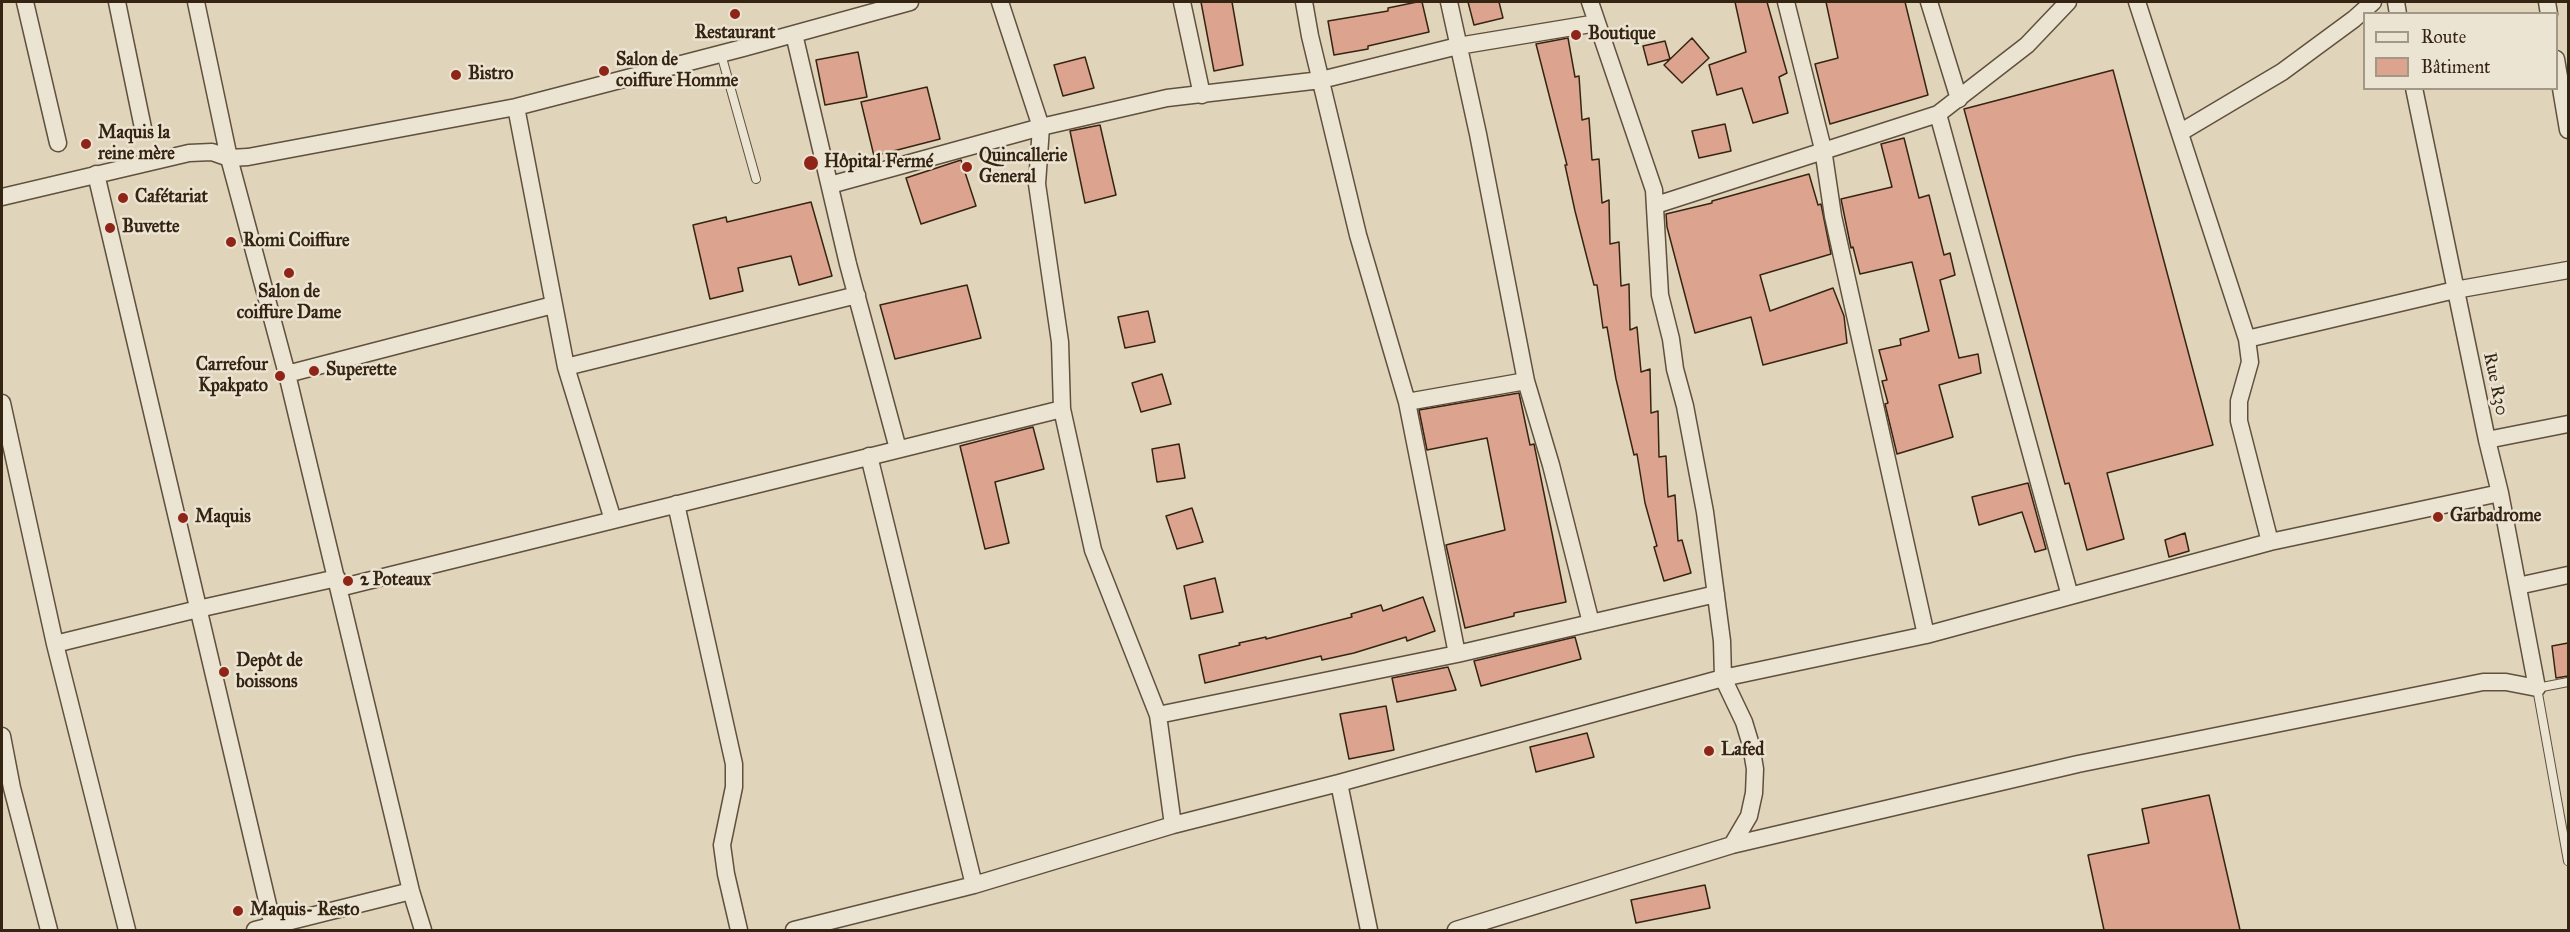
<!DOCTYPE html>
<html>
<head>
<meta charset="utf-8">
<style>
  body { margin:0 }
  #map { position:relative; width:2570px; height:932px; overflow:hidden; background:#e0d5ba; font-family:"IM FELL Great Primer",serif }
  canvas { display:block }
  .frame { position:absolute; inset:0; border:3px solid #362413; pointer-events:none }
  .legend { position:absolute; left:2363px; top:12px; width:195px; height:78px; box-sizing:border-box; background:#ebe4d2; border:2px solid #a39786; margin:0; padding:8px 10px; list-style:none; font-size:18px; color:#362413 }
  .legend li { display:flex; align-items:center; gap:12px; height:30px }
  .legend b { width:30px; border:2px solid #a39786 }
</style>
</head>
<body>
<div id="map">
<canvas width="2570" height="932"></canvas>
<div class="frame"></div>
<ul class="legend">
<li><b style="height:8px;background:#ebe4d2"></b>Route</li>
<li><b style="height:16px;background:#dca48f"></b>Bâtiment</li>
</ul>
</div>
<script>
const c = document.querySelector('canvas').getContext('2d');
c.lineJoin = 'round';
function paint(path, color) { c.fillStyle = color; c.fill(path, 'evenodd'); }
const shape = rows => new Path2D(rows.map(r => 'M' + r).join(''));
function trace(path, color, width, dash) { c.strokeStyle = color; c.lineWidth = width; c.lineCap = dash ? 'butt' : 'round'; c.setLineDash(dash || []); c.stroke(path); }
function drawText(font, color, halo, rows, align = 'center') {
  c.font = font + ' "IM FELL Great Primer",serif'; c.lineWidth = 5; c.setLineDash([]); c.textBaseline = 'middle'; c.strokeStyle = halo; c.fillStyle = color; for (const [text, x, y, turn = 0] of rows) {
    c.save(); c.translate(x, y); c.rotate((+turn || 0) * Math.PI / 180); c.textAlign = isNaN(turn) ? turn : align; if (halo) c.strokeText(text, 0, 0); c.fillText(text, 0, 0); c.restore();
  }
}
const building = shape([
  [1201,2,1232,2,1243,65,1214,71,1201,2],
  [1417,2,1422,2,1429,32,1368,46,1368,49,1334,55,1328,21,1388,11,1388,8,1417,2],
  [1468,2,1499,2,1503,18,1474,25,1468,2],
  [1735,2,1767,2,1787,73,1779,77,1788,113,1753,123,1742,88,1717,95,1709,65,1746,52,1735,2],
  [1826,2,1905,2,1928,95,1830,124,1815,64,1838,58,1826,2],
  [1568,38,1575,77,1579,76,1582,120,1589,118,1592,160,1599,159,1602,203,1609,200,1610,244,1619,242,1621,286,1629,284,1630,330,1637,327,1641,372,1650,369,1651,413,1658,411,1659,457,1666,456,1668,497,1675,495,1678,541,1682,540,1691,573,1664,581,1654,547,1657,546,1645,503,1637,454,1634,455,1616,379,1607,327,1603,328,1597,285,1594,285,1575,211,1565,165,1567,165,1536,44,1568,38],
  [1692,38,1709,58,1682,83,1664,65,1692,38],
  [1665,41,1670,59,1648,65,1643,46,1665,41],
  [858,52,867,97,825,105,816,60,858,52],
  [1085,57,1094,88,1063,96,1054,65,1085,57],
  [2113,70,2213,445,2107,473,2124,539,2087,550,2069,483,2065,484,1964,109,2113,70],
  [927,87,940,139,874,156,861,102,927,87],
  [1725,124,1731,151,1699,158,1692,131,1725,124],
  [1100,125,1116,195,1085,203,1070,131,1100,125],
  [1904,138,1919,198,1929,195,1944,255,1950,253,1955,275,1940,280,1959,358,1978,354,1981,373,1939,385,1953,437,1897,454,1885,404,1888,403,1882,381,1887,380,1879,350,1901,345,1900,339,1929,331,1912,262,1860,274,1853,247,1851,248,1841,199,1892,187,1881,144,1904,138],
  [961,160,976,206,921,224,906,178,961,160],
  [1809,174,1818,205,1821,204,1831,254,1760,275,1770,311,1833,288,1844,316,1847,343,1763,365,1751,317,1695,333,1667,227,1666,214,1712,203,1712,201,1809,174],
  [811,202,832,276,799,285,791,256,738,268,743,291,710,299,693,225,726,217,727,222,811,202],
  [967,285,981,338,895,359,880,305,967,285],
  [1148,311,1155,342,1125,348,1118,317,1148,311],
  [1162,374,1171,404,1141,412,1132,383,1162,374],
  [1519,393,1530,445,1534,444,1566,602,1514,613,1514,616,1465,628,1446,545,1505,530,1487,438,1427,450,1419,410,1519,393],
  [1033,427,1044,469,995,482,1009,543,985,549,960,446,1033,427],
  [1179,444,1185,478,1157,482,1152,449,1179,444],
  [2028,483,2046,549,2035,552,2022,512,1979,525,1972,497,2028,483],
  [1192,508,1203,542,1177,549,1166,516,1192,508],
  [2185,533,2189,551,2169,557,2165,540,2185,533],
  [1215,578,1223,612,1191,619,1184,586,1215,578],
  [1423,597,1435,631,1407,641,1406,637,1354,653,1322,660,1321,656,1205,683,1199,655,1240,645,1239,643,1266,637,1266,639,1352,617,1351,614,1381,605,1383,611,1423,597],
  [1575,637,1581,659,1481,686,1474,661,1575,637],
  [2568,643,2568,676,2556,678,2552,646,2568,643],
  [1448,667,1456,690,1397,702,1392,678,1448,667],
  [1386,706,1394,750,1349,759,1340,714,1386,706],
  [1587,733,1594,757,1536,772,1530,747,1587,733],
  [2209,795,2240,930,2104,930,2088,855,2149,843,2142,809,2209,795],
  [1705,885,1710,908,1636,923,1631,900,1705,885]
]);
const service = shape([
  [721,54,756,179],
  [2568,682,2537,688,2568,861]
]);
const minor = shape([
  [25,2,58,143],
  [117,2,143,128],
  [196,2,229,158,287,374,411,891,423,930],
  [1000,2,1041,127,1037,184,1060,342,1062,409,1093,550,1158,715,1173,825],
  [1182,2,1202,95],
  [1304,2,1310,36,1358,235,1407,402,1457,654],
  [1449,2,1478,134,1526,381,1551,465,1591,623],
  [1590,2,1654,190,1660,295,1671,339,1675,369,1685,406,1705,512,1722,641,1723,678,1744,722,1751,745,1755,769,1754,793,1749,816,1732,845],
  [1786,2,1823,149,1833,216,1926,635],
  [1929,2,1959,99],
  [2137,2,2247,339,2250,362,2239,401,2239,421,2270,542],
  [2396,2,2398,14],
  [2547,2,2549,14],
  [794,34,848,264,898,449],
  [2556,59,2568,130],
  [516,107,566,367,613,520],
  [1938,114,2070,596],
  [2181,132,2282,72,2354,19,2373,2],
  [96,174,273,926],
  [830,185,1041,127,1167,98,1321,80,1458,46,1597,23],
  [2,197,189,153,212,152,229,158,248,157,516,107,743,48,910,2],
  [1656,205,1938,114,2027,45,2068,2],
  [2247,339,2455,290,2568,270],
  [566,367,857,295],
  [287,374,553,305],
  [1407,402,1526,381],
  [2,403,55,644,127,930],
  [2487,440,2568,424],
  [869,456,974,885],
  [676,504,734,764,734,787,722,845,726,874,739,930],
  [2518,586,2568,575],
  [339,588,1062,409],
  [55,644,198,609,337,578],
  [1158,715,1457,654,1716,594],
  [2,736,12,788,49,930],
  [1339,783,1369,930],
  [255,930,411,891],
  [794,930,974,885,1173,825,1339,783,1723,678,1926,635,2270,542,2500,493],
  [1456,930,1732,845,2078,764,2483,682,2506,682,2537,688,2500,493,2487,440,2414,88]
]);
const markers = [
  [735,14,6,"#8f2418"],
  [1576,35,6,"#8f2418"],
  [604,71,6,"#8f2418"],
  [456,75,6,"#8f2418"],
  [86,144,6,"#8f2418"],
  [811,163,8,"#8f2418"],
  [967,167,6,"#8f2418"],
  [123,198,6,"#8f2418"],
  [110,228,6,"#8f2418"],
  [231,242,6,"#8f2418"],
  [289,273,6,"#8f2418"],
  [314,371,6,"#8f2418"],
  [280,376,6,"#8f2418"],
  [2438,517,6,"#8f2418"],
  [183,518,6,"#8f2418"],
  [348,581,6,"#8f2418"],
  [224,672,6,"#8f2418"],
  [1709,751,6,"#8f2418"],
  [238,911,6,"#8f2418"]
];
const poiNames = [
  ["Restaurant",735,34,"center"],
  ["Boutique",1588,35],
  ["Salon de",616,61],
  ["coiffure Homme",616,82],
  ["Bistro",468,75],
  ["Maquis la",98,134],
  ["reine mère",98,155],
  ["Quincallerie",979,157],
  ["General",979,178],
  ["Hôpital Fermé",824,163],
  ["Cafétariat",135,198],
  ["Buvette",122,228],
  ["Romi Coiffure",243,242],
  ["Salon de",289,293,"center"],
  ["coiffure Dame",289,314,"center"],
  ["Carrefour",268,366,"right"],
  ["Kpakpato",268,387,"right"],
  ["Superette",326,371],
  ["Garbadrome",2450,517],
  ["Maquis",195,518],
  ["2 Poteaux",360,581],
  ["Depôt de",236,662],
  ["boissons",236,683],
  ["Lafed",1721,751],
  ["Maquis- Resto",250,911]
];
const streetNames = [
  ["Rue R30",2495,384,78]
];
paint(building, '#dca48f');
trace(building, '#362413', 1.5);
trace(service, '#60503d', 10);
trace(minor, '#60503d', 19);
trace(service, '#ebe4d2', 8);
trace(minor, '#ebe4d2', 16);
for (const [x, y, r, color] of markers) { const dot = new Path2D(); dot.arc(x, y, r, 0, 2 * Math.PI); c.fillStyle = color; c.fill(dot); trace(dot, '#ebe4d2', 2); }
drawText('bold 18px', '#362413', '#ebe4d2', poiNames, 'left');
drawText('18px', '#362413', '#ebe4d2', streetNames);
</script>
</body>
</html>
